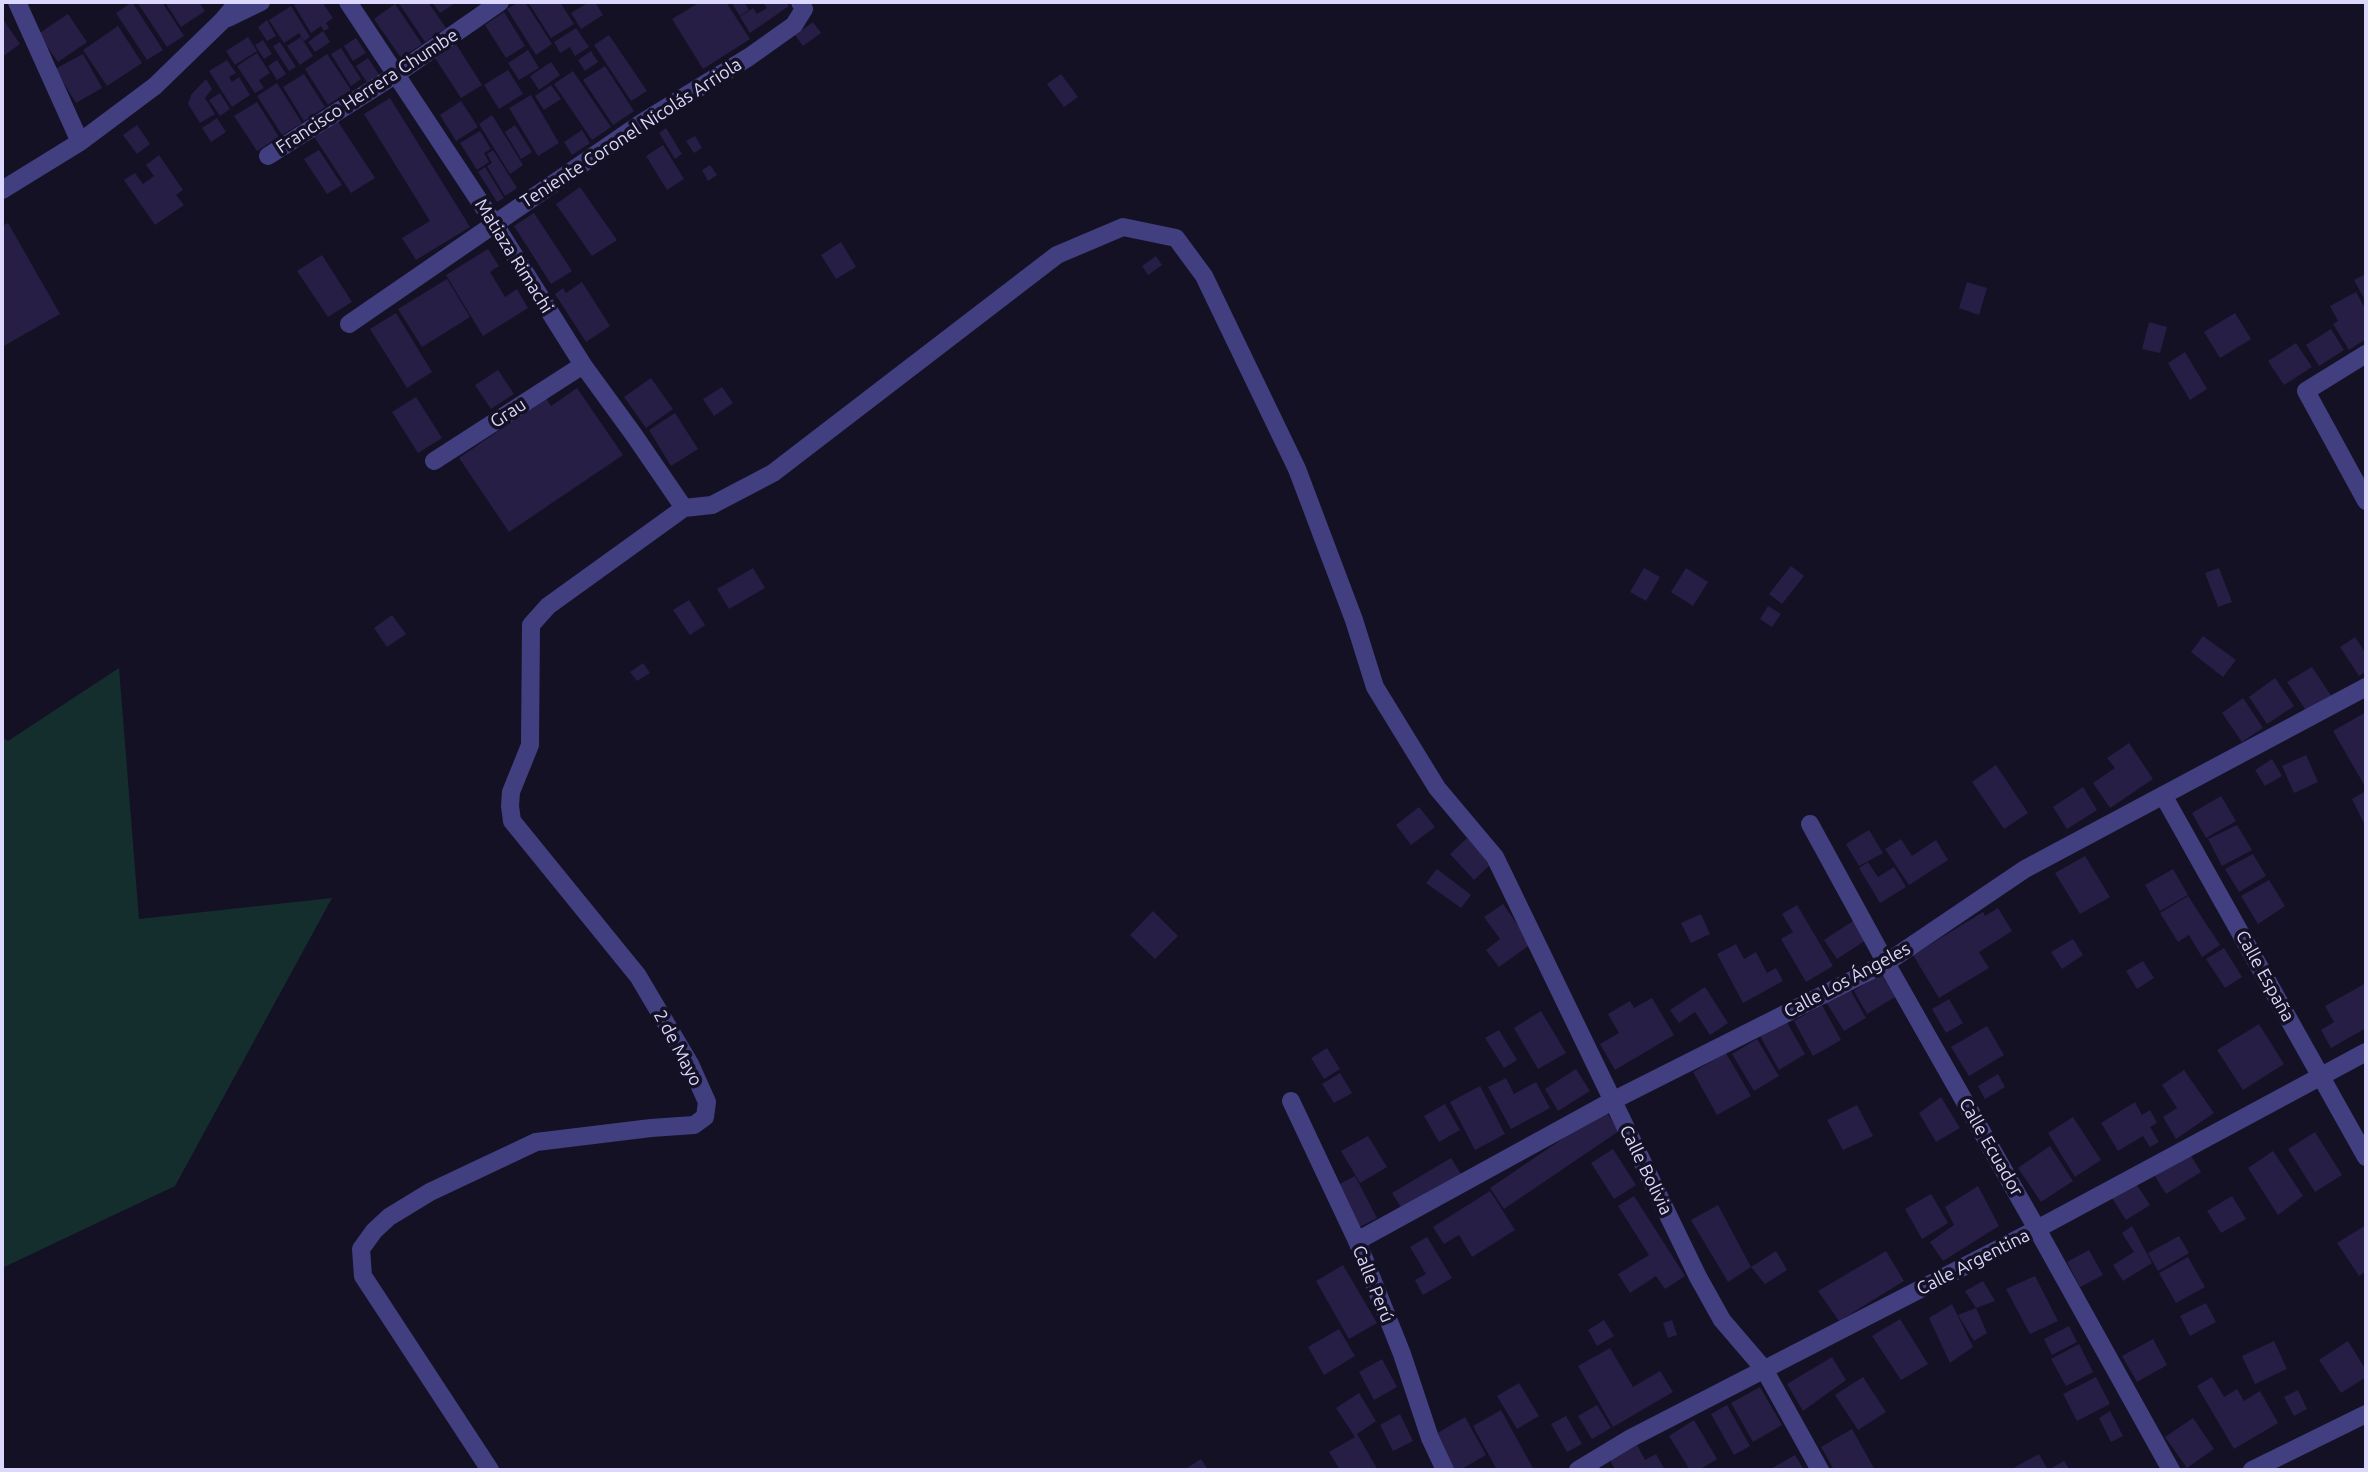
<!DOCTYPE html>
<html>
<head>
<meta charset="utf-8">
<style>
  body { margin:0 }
  #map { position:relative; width:2368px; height:1472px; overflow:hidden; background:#141125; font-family:Ubuntu,sans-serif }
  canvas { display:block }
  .frame { position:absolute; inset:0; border:4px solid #dcd7fc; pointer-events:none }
</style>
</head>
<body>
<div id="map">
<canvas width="2368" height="1472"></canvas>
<div class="frame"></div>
</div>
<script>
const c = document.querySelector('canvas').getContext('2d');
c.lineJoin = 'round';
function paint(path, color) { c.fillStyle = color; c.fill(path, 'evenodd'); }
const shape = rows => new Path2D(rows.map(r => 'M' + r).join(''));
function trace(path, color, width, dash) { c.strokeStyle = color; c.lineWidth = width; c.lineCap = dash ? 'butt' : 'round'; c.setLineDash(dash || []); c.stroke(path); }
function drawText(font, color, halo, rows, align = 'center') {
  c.font = font + ' Ubuntu,sans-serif'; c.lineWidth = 7; c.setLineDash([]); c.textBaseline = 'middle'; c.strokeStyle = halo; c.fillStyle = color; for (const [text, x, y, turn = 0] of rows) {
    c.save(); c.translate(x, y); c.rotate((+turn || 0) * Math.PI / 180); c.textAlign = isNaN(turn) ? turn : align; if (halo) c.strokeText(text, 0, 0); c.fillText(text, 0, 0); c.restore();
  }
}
const green = shape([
  [119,668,139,919,332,898,175,1186,2,1268,2,737,8,741]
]);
const building = shape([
  [132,2,163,50,147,60,116,13],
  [137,2,162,2,184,36,167,47],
  [165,2,199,2,205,11,181,27],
  [299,2,322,2,333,18,326,23,329,28,324,31,321,26,311,33,294,5],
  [398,2,428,2,446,28,425,42],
  [432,2,457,2,440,13],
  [519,2,525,2,552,44,536,55,507,9],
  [528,2,560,2,574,24,551,38],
  [589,2,595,2,603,15,581,29,571,13],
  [700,2,726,2,750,39,703,69,672,19],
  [731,2,744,2,749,10,740,16],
  [763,2,786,2,789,6,750,33,740,17,753,8,757,14,767,8],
  [395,4,422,44,401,58,374,19],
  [291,6,310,37,304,41,299,33,284,43,269,20],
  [504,12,525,46,506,58,485,25],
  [68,14,87,42,58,62,38,34],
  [2,18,20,44,2,57],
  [267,20,276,36,267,41,258,27],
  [813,22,821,33,803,46,795,35],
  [118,26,142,63,107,86,83,50],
  [576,28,589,47,575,56,570,47,560,53,554,42],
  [323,31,330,42,315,52,308,42],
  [609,35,647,91,631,101,594,45],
  [248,37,257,51,235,65,226,51],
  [301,37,313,56,300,65,287,46],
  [356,38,366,53,353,61,344,46],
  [263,40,272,54,264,59,255,45],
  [280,42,296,67,289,71,273,46],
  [456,44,482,85,461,98,435,58],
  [341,48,361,79,351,86,331,54],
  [528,50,539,68,519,80,508,63],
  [591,51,598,62,585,71,578,60],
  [257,53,270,73,259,80,264,88,255,93,237,66],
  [83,54,102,88,76,103,55,69],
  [327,54,351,90,328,105,305,69],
  [368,58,382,79,370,87,356,66],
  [227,60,236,73,229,77,232,82,239,77,250,95,232,107,209,71],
  [277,60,286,74,277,80,268,66],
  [551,62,560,75,539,90,530,76],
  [605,66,634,111,613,125,583,80],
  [508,70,523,94,499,109,484,85],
  [573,71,611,127,592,140,554,84],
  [304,74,325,107,304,121,283,87],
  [1061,74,1078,97,1064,107,1047,84],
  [206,79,212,89,205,98,215,114,200,123,188,104,191,95],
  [277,83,302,123,282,135,257,96],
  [551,85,561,99,544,110,535,96],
  [220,93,230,109,220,116,209,100],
  [531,95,559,143,538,156,509,108],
  [390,98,470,227,416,260,402,238,430,221,364,114],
  [461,101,478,127,456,141,440,115],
  [257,102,279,137,257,151,234,116],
  [492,115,523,165,510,174,479,124],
  [217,118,226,132,211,142,202,128],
  [337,120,375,178,351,193,313,135],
  [137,125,150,144,137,154,123,135],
  [515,125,532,152,521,159,505,132],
  [666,128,682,154,675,159,659,133],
  [582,130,590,143,572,155,564,142],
  [480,131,491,149,484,153,489,162,477,170,460,143],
  [695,136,702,148,694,153,686,141],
  [663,145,684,179,667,190,646,156],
  [319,150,342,185,327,194,304,159],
  [493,150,517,188,505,196,487,166,492,163,487,154],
  [159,155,183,190,176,195,184,205,155,225,124,180,135,173,143,184,154,176,146,165],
  [710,165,717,175,708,181,702,170],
  [485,167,504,198,497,202,478,172],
  [580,187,617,240,592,256,556,204],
  [534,213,572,271,551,284,514,226],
  [8,223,60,314,2,347,2,226],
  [841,242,856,267,836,279,821,255],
  [488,249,499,266,490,272,505,297,517,289,528,308,483,336,446,275],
  [322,255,352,302,328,317,297,271],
  [1156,256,1162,265,1148,275,1142,266],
  [2366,274,2366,302,2354,280],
  [447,279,470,317,422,347,398,309],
  [582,282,610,326,586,342,555,294,563,288,566,293],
  [1967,282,1987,288,1979,315,1959,308],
  [2356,292,2366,310,2366,339,2349,350,2333,324,2338,321,2330,306],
  [396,313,432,372,407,388,370,329],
  [2235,313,2251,339,2220,358,2204,332],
  [2149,322,2167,327,2160,353,2142,349],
  [2331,329,2344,350,2319,366,2306,345],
  [2296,343,2312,367,2284,385,2268,361],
  [2185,352,2207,389,2190,400,2168,363],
  [498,370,514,394,491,409,475,385],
  [651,378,673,409,646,428,624,397],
  [722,387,733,403,714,416,703,399],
  [577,388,623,455,509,532,459,458,546,398,551,406],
  [416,397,442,438,418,453,392,412],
  [675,413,698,449,671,466,649,430],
  [1791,566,1804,576,1782,604,1769,594],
  [753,568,765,588,729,609,717,589],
  [1644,568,1660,577,1646,601,1630,592],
  [1686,568,1708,582,1693,606,1671,592],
  [2219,568,2232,602,2218,607,2205,573],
  [689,600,705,625,690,635,673,610],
  [1768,606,1781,614,1772,627,1760,619],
  [392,615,406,634,387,647,374,628],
  [2203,636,2236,660,2223,677,2191,652],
  [2355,637,2366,654,2366,671,2359,676,2340,647],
  [643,663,650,673,637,681,630,672],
  [2312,667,2332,697,2307,712,2287,682],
  [2275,678,2294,706,2267,724,2249,697],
  [2243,698,2263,728,2242,742,2222,713],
  [2366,712,2366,788,2333,731],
  [2129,743,2153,779,2110,808,2093,783,2115,768,2107,758],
  [2306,755,2318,782,2294,793,2282,766],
  [2272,759,2282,776,2265,786,2255,770],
  [1996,765,2028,813,2004,829,1972,782],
  [2083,787,2097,810,2067,829,2053,807],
  [2366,791,2366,827,2352,799],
  [2221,796,2236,821,2206,838,2192,813],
  [1419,807,1435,827,1411,845,1396,825],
  [2237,825,2252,850,2222,866,2208,839],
  [1869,830,1883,853,1859,866,1846,844],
  [1467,838,1491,864,1474,880,1450,854],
  [1901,839,1912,856,1936,840,1948,860,1909,885,1885,849],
  [2253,854,2266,876,2239,892,2225,869],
  [2085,856,2110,897,2080,914,2055,873],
  [1868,862,1878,877,1894,867,1906,887,1880,903,1859,868],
  [1437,869,1471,895,1461,908,1426,883],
  [2173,869,2188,895,2160,911,2145,885],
  [2269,880,2285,906,2258,924,2241,896],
  [2188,896,2220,945,2202,957,2189,935,2178,942,2160,913],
  [1503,904,1531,944,1499,967,1486,950,1500,939,1484,917],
  [1797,905,1833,966,1806,982,1781,939,1793,932,1782,914],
  [1998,908,2012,931,1979,952,1989,968,1939,998,1913,955,1983,912,1985,916],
  [1153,911,1178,936,1155,959,1130,935],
  [1701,914,1710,934,1691,943,1681,923],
  [1853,921,1866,940,1837,959,1824,940],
  [2073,939,2083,955,2062,969,2051,952],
  [1736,944,1744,959,1756,952,1767,973,1776,968,1783,981,1743,1003,1717,954],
  [2224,948,2242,977,2225,988,2206,959],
  [2143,961,2154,978,2137,989,2126,971],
  [1881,974,1895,997,1867,1014,1854,991],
  [2366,983,2366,1028,2331,1048,2321,1030,2334,1022,2325,1006],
  [1705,987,1728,1023,1710,1035,1695,1012,1679,1023,1670,1010],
  [1849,988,1866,1018,1844,1031,1826,1002],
  [1652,998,1674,1035,1615,1070,1600,1044,1619,1033,1608,1014,1630,1001,1634,1008],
  [1949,999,1963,1023,1946,1033,1932,1009],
  [1822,1005,1841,1040,1813,1056,1794,1021],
  [1541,1011,1566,1053,1538,1069,1514,1028],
  [1786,1021,1805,1054,1779,1070,1760,1036],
  [2259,1024,2284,1064,2243,1090,2217,1050],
  [1987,1026,2004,1055,1969,1076,1951,1047],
  [1499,1030,1517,1060,1504,1068,1485,1038],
  [1757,1039,1779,1076,1754,1091,1732,1054],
  [1327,1048,1340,1069,1324,1079,1311,1058],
  [1726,1053,1751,1096,1717,1115,1693,1072],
  [1576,1069,1590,1091,1558,1111,1545,1089],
  [2184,1070,2214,1113,2176,1139,2163,1117,2177,1108,2162,1085],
  [1340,1073,1352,1093,1334,1103,1322,1084],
  [1998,1074,2005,1087,1985,1099,1978,1086],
  [1506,1078,1514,1094,1536,1082,1550,1108,1511,1129,1488,1087],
  [1480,1086,1505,1134,1475,1150,1450,1102],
  [1941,1097,1960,1128,1936,1142,1919,1113],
  [2135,1102,2142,1115,2150,1110,2157,1123,2150,1127,2159,1142,2150,1147,2143,1136,2118,1151,2101,1123],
  [1445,1104,1460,1130,1439,1142,1424,1116],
  [1857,1105,1873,1136,1843,1150,1827,1120],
  [1605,1110,1619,1131,1504,1209,1490,1188],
  [2073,1117,2101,1160,2075,1177,2048,1133],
  [2315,1132,2342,1175,2315,1192,2288,1149],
  [1368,1136,1387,1167,1360,1183,1341,1151],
  [2050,1146,2073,1181,2041,1202,2018,1168],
  [1613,1149,1636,1185,1614,1199,1591,1163],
  [2188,1151,2201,1172,2166,1194,2153,1173],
  [2273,1151,2303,1196,2278,1215,2248,1168],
  [1451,1158,1461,1174,1402,1209,1392,1193],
  [1355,1176,1377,1218,1356,1229,1334,1187],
  [2135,1182,2150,1205,2126,1220,2112,1198],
  [1978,1186,1999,1226,1943,1261,1930,1242,1954,1225,1945,1207],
  [1490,1191,1515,1230,1472,1257,1459,1235,1444,1244,1433,1227],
  [1931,1194,1948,1223,1922,1239,1905,1209],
  [1634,1196,1685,1276,1665,1289,1656,1276,1630,1293,1618,1274,1649,1255,1618,1206],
  [2232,1196,2246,1219,2221,1233,2207,1211],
  [1718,1205,1751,1267,1776,1251,1787,1270,1765,1284,1751,1267,1728,1282,1691,1220],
  [2366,1225,2366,1271,2359,1276,2337,1243],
  [2132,1226,2152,1263,2123,1281,2113,1265,2134,1252,2122,1233],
  [2179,1236,2189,1253,2158,1271,2148,1253],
  [1427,1237,1452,1278,1423,1295,1415,1280,1426,1274,1410,1247],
  [2089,1250,2103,1275,2080,1287,2067,1262],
  [1886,1251,1904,1281,1839,1321,1818,1291],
  [2188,1257,2205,1287,2176,1303,2159,1273],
  [1343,1265,1377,1323,1349,1339,1316,1281],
  [2035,1276,2058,1321,2030,1334,2006,1289],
  [1983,1281,1995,1301,1976,1308,1987,1333,1974,1341,1958,1315,1976,1308,1965,1291],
  [2206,1303,2216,1322,2190,1336,2180,1316],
  [1952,1304,1973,1347,1950,1363,1929,1318],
  [1900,1319,1928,1364,1901,1380,1872,1336],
  [1604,1320,1614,1336,1597,1346,1588,1330],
  [1672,1320,1677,1335,1668,1338,1663,1323],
  [2069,1326,2077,1342,2052,1355,2044,1339],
  [1339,1329,1355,1356,1324,1375,1308,1347],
  [2153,1339,2167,1365,2137,1382,2122,1356],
  [2274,1341,2287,1369,2255,1384,2242,1356],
  [2348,1341,2366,1370,2366,1377,2341,1393,2319,1360],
  [2079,1344,2093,1372,2066,1386,2051,1359],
  [1610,1348,1633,1387,1660,1371,1673,1392,1613,1427,1578,1366],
  [1832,1357,1846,1380,1803,1411,1787,1384],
  [1382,1359,1397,1387,1374,1400,1359,1372],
  [1863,1377,1886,1412,1858,1430,1835,1395],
  [2096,1377,2110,1404,2077,1421,2063,1394],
  [2212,1377,2224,1397,2237,1389,2244,1401,2260,1391,2278,1423,2234,1449,2197,1386],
  [1519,1383,1539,1416,1517,1429,1497,1396],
  [1760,1387,1782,1425,1753,1442,1731,1403],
  [2298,1390,2307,1409,2294,1416,2284,1397],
  [1359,1393,1376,1421,1357,1434,1378,1470,1340,1470,1329,1452,1355,1437,1336,1408],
  [1597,1405,1611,1428,1592,1439,1578,1416],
  [1727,1405,1750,1446,1734,1455,1711,1414],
  [1501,1410,1534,1470,1497,1470,1473,1426],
  [2110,1411,2123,1436,2111,1442,2099,1418],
  [1400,1414,1413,1441,1393,1451,1380,1425],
  [1566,1416,1582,1444,1567,1452,1551,1424],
  [1465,1417,1486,1455,1460,1470,1454,1470,1434,1435],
  [2193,1418,2214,1449,2187,1468,2165,1437],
  [1694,1420,1717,1459,1699,1470,1690,1470,1669,1436],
  [1852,1429,1875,1470,1834,1470,1821,1447],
  [1637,1445,1645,1460,1656,1454,1665,1470,1615,1470,1610,1460],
  [2039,1454,2048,1470,2064,1461,2070,1470,2010,1470],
  [1795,1455,1804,1470,1769,1470],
  [1201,1459,1208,1470,1184,1470]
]);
const minor = shape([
  [17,2,80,142],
  [348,2,494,223,583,365,634,435,684,508],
  [228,18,261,2],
  [268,156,395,75,500,2],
  [2,190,80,142,155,86,222,21,238,2],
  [349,324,643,122,749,57,794,25,804,9,800,2],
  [2366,354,2306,391,2366,501],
  [434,461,583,365],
  [2163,795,2366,1157],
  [1810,824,1886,963,2037,1229,2171,1470],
  [1291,1101,1357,1241,1402,1354,1430,1438,1445,1470],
  [1357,1241,1612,1101,1886,963,2025,869,2366,687],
  [490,1470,363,1276,361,1249,374,1231,389,1217,430,1192,536,1142,651,1128,694,1125,705,1117,707,1102,690,1064,638,976,512,821,510,806,511,792,530,745,531,625,548,606,684,508,712,505,773,473,1057,255,1123,227,1176,238,1204,276,1297,469,1354,620,1375,687,1437,788,1495,857,1698,1277,1722,1320,1764,1369,1820,1470],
  [1578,1470,1631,1438,2037,1229,2366,1052],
  [2252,1470,2366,1414]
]);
const streetNames = [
  ["Francisco Herrera Chumbe",367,91,-33],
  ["Teniente Coronel Nicolás Arriola",631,133,-33],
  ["Matiaza Rimachi",514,256,58],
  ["Grau",508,413,-33],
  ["Calle España",2265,976,61],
  ["Calle Los Ángeles",1847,980,-28],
  ["2 de Mayo",678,1048,62],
  ["Calle Ecuador",1991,1147,60],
  ["Calle Bolivia",1646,1170,64],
  ["Calle Argentina",1973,1262,-27],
  ["Calle Perú",1373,1284,68]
];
paint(green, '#142e2e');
paint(building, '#261e45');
trace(minor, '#423f81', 18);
drawText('18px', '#dcd7fc', '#141125', streetNames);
</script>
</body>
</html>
